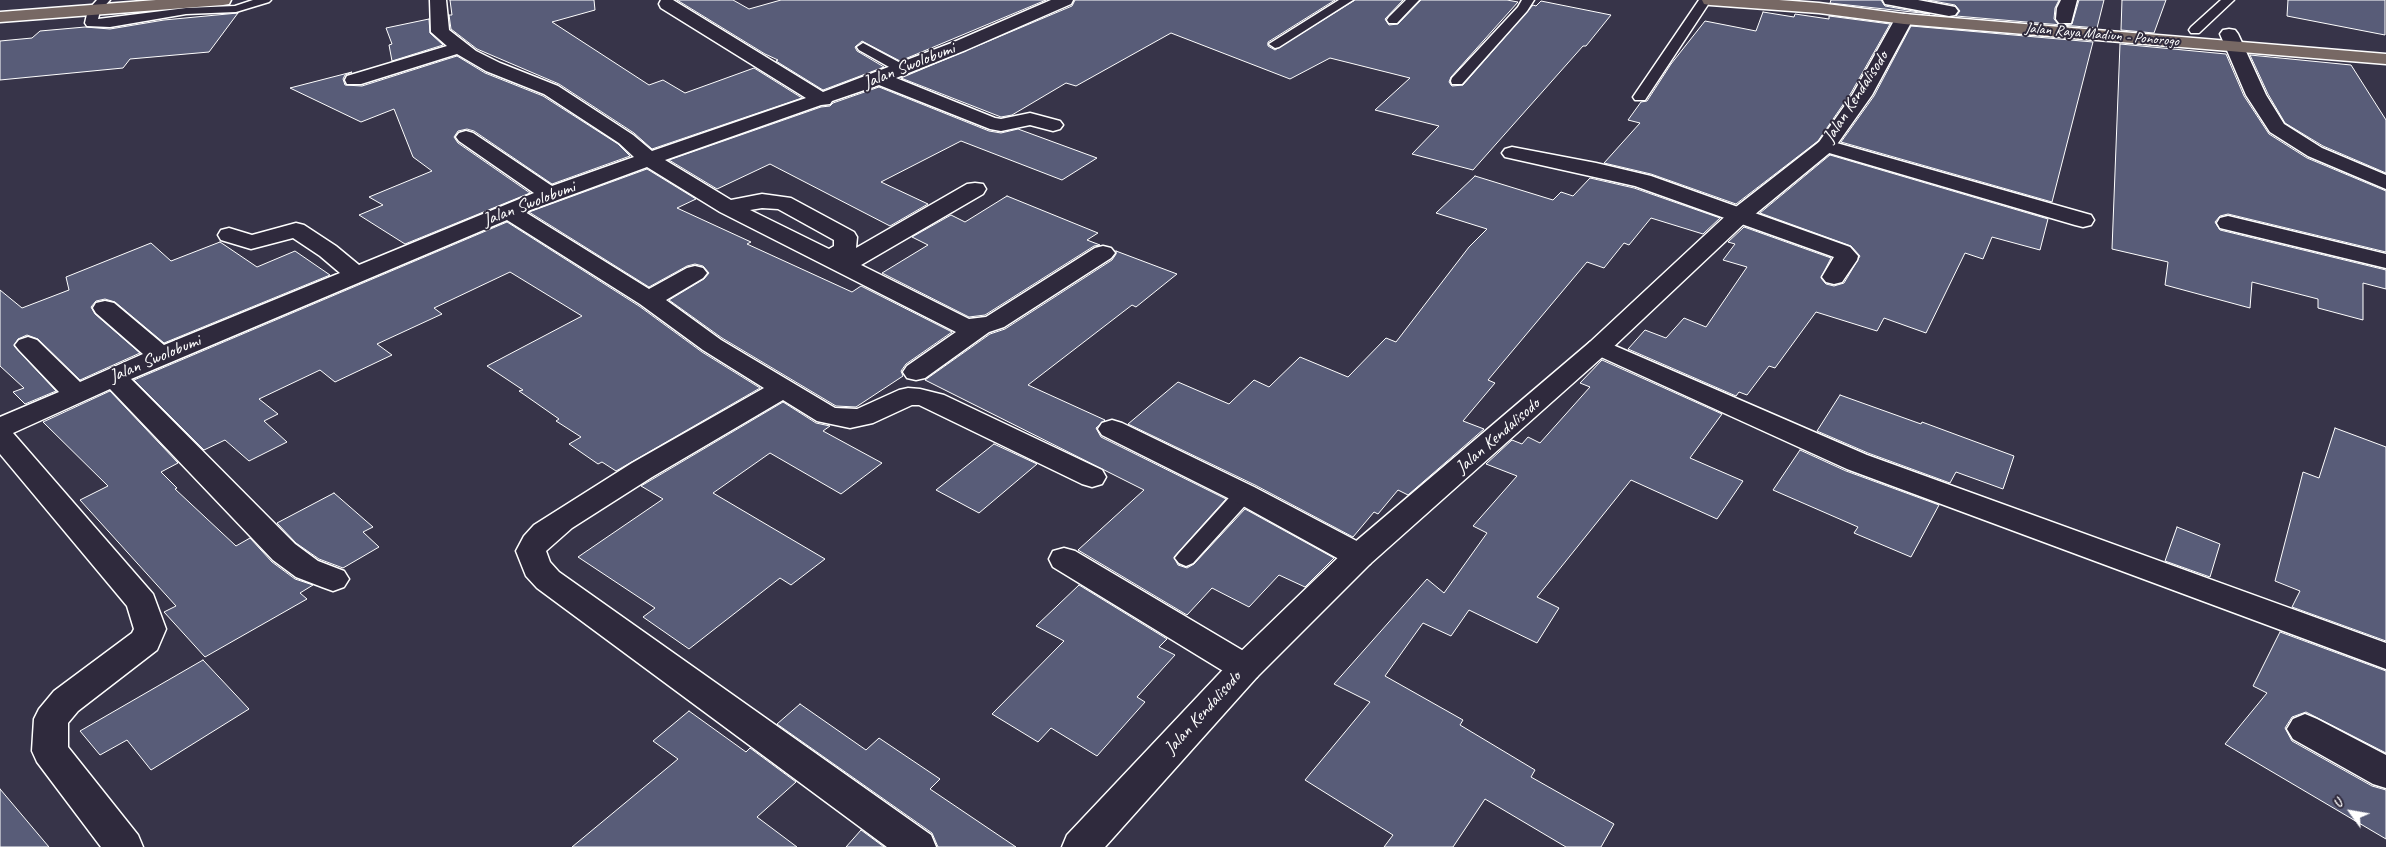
<!DOCTYPE html>
<html>
<head>
<meta charset="utf-8">
<style>
  body { margin:0 }
  #map { position:relative; width:2386px; height:847px; overflow:hidden; background:#373449; font-family:Caveat,sans-serif }
  canvas { display:block }
  .north { position:absolute; left:2326px; top:787px; width:50px; height:50px; -webkit-text-stroke:4px #2f2a3d; paint-order:stroke; rotate:302deg; font-size:14px; font-weight:700; line-height:20px; text-align:center; color:#fff }
  .north::after { content:''; display:block; margin:auto; width:18px; height:22px; background:#fff; clip-path:polygon(50% 0,100% 100%,50% 72%,0 100%) }
</style>
</head>
<body>
<div id="map">
<canvas width="2386" height="847"></canvas>
<div class="north">U</div>
</div>
<script>
const c = document.querySelector('canvas').getContext('2d');
c.lineJoin = 'round';
function paint(path, color) { c.fillStyle = color; c.fill(path, 'evenodd'); }
const shape = rows => new Path2D(rows.map(r => 'M' + r).join(''));
function trace(path, color, width, dash) { c.strokeStyle = color; c.lineWidth = width; c.lineCap = dash ? 'butt' : 'round'; c.setLineDash(dash || []); c.stroke(path); }
function drawText(font, color, halo, rows, align = 'center') {
  c.font = font + ' Caveat,sans-serif'; c.lineWidth = 4; c.setLineDash([]); c.textBaseline = 'middle'; c.strokeStyle = halo; c.fillStyle = color; for (const [text, x, y, turn = 0] of rows) {
    c.save(); c.translate(x, y); c.rotate((+turn || 0) * Math.PI / 180); c.textAlign = isNaN(turn) ? turn : align; if (halo) c.strokeText(text, 0, 0); c.fillText(text, 0, 0); c.restore();
  }
}
const building = shape([
  [450,0,594,0,595,10,552,22,649,85,663,80,685,93,754,68,802,98,652,149,634,133,559,84,477,49,451,29,449,15,452,15,450,0],
  [677,0,733,0,749,9,781,0,1046,0,900,61,862,41,855,47,857,51,884,67,823,90,776,61,778,60,765,54,677,0],
  [1075,0,1335,0,1268,42,1268,46,1275,50,1355,0,1403,0,1385,19,1389,25,1398,24,1421,0,1507,0,1518,2,1451,77,1449,82,1452,86,1463,85,1533,5,1536,6,1541,1,1611,15,1586,46,1583,46,1473,170,1412,154,1439,126,1375,110,1410,78,1330,58,1290,79,1171,33,1076,86,1066,83,1012,115,1001,117,901,78,1072,6,1075,0],
  [1831,0,1881,0,1885,6,1930,14,1830,3,1831,0],
  [1928,0,2059,0,2055,8,2054,19,2059,25,2072,24,2079,0,2104,0,2097,28,1956,16,1960,11,1955,5,1928,0],
  [2122,0,2166,0,2154,33,2121,30,2122,0],
  [2288,0,2385,0,2385,35,2287,16,2288,0],
  [1763,12,1794,17,1795,14,1829,19,1829,16,1890,24,1851,93,1818,141,1736,204,1651,174,1604,163,1640,123,1628,120,1641,102,1647,101,1671,64,1705,21,1756,31,1763,12],
  [238,13,209,52,130,59,123,68,0,80,0,41,32,38,40,31,85,27,110,29,164,20,238,13],
  [429,19,430,33,443,45,392,61,389,45,392,44,386,28,429,19],
  [1911,26,2093,42,2052,202,1841,142,1874,96,1911,26],
  [2120,44,2226,54,2244,96,2269,134,2307,158,2386,191,2386,252,2228,214,2220,216,2215,222,2220,230,2386,270,2386,289,2363,283,2363,320,2318,308,2318,299,2252,282,2250,308,2165,285,2168,262,2112,249,2120,44],
  [2250,55,2351,65,2386,120,2386,173,2323,146,2285,123,2268,94,2250,55],
  [457,56,485,73,543,96,618,144,630,156,552,184,474,131,467,129,458,131,454,137,458,143,530,193,405,244,359,215,383,205,369,197,432,171,413,157,394,109,361,122,290,88,352,72,345,75,343,79,345,85,362,86,457,56],
  [879,87,989,131,1001,133,1018,129,1097,158,1062,180,961,141,881,182,928,204,890,226,770,164,717,189,669,160,821,107,830,106,833,103,879,87],
  [1830,155,2048,219,2040,250,1992,237,1983,259,1965,253,1926,333,1884,318,1877,331,1816,312,1775,368,1769,366,1747,395,1739,392,1736,396,1628,349,1645,330,1666,338,1684,318,1706,327,1747,267,1723,260,1735,244,1728,242,1744,227,1831,258,1821,278,1826,284,1834,286,1844,283,1860,256,1851,246,1760,213,1830,155],
  [647,169,696,199,677,208,751,242,747,244,852,292,861,286,952,332,906,364,901,371,903,376,856,407,836,406,722,338,669,300,704,279,709,273,703,266,695,264,687,266,649,287,529,212,647,169],
  [1475,176,1553,200,1561,192,1573,196,1590,178,1634,188,1720,218,1703,234,1651,218,1629,245,1624,243,1604,268,1587,262,1488,380,1495,383,1463,421,1484,429,1408,495,1398,490,1378,514,1374,512,1353,537,1255,485,1128,424,1178,382,1229,404,1254,380,1269,387,1300,357,1348,377,1386,338,1396,342,1469,247,1487,229,1436,213,1475,176],
  [1007,196,1098,233,1087,240,1100,245,1094,246,985,315,969,317,882,273,928,245,912,237,951,215,965,222,1007,196],
  [507,222,639,306,702,352,760,388,616,471,602,462,598,464,569,444,581,437,556,421,559,419,519,391,523,390,487,366,582,316,510,272,434,308,442,314,377,344,392,355,335,382,320,370,259,399,278,414,264,421,287,442,249,461,225,440,204,450,134,380,507,222],
  [220,242,257,267,295,251,330,275,164,343,115,302,105,299,96,301,91,307,95,314,140,353,80,380,38,339,27,335,18,339,14,346,56,391,25,404,13,392,24,388,0,366,0,290,22,308,69,290,66,277,151,243,171,261,220,242],
  [1116,251,1177,274,1136,307,1132,305,1028,385,1105,420,1096,428,1101,437,1226,499,1174,557,1178,565,1187,568,1194,564,1245,509,1334,558,1305,587,1279,575,1249,607,1212,588,1187,615,1078,550,1144,490,925,380,990,334,1005,329,1112,260,1116,254,1116,251],
  [1602,360,1722,414,1690,458,1743,481,1717,519,1631,480,1537,597,1559,608,1537,643,1469,610,1451,636,1423,623,1385,676,1463,720,1460,725,1535,770,1531,777,1614,824,1601,847,1566,847,1485,799,1453,847,1384,847,1393,835,1305,780,1370,702,1334,684,1427,579,1444,593,1487,533,1473,526,1517,476,1486,464,1512,440,1522,444,1528,437,1540,443,1590,387,1580,383,1602,360],
  [110,391,178,463,161,472,177,488,175,489,236,546,250,538,272,562,295,579,313,585,300,593,307,599,205,657,164,612,176,606,80,500,108,486,43,422,110,391],
  [1840,395,1921,424,1922,422,2014,456,2003,489,1956,472,1950,483,1868,453,1817,431,1840,395],
  [783,402,816,423,830,426,823,431,882,463,841,494,770,453,713,493,825,559,791,585,780,578,689,649,643,617,655,608,578,557,663,499,641,486,783,402],
  [2335,428,2386,447,2386,641,2292,607,2300,591,2275,581,2303,472,2319,478,2335,428],
  [994,444,1037,464,979,513,936,490,994,444],
  [1800,450,1846,471,1939,505,1911,557,1854,533,1858,527,1773,490,1800,450],
  [334,493,373,527,363,532,379,547,343,568,319,559,296,543,277,523,334,493],
  [2177,527,2220,544,2210,577,2165,561,2177,527],
  [1079,585,1167,639,1159,647,1175,655,1137,697,1145,702,1097,756,1051,728,1038,742,992,714,1064,641,1036,626,1079,585],
  [2280,632,2386,671,2386,753,2306,712,2292,717,2285,728,2292,741,2372,786,2386,790,2386,839,2225,744,2267,693,2253,686,2280,632],
  [203,660,249,709,151,770,127,740,100,755,80,731,203,660],
  [800,704,866,750,879,738,940,779,930,789,1016,847,938,847,932,833,777,724,800,704],
  [689,711,746,752,750,748,796,782,757,817,797,847,572,847,678,759,653,741,689,711],
  [0,789,49,847,0,847,0,789],
  [861,830,884,847,846,847,861,830]
]);
const lane = shape([
  [97,0,110,0,100,11,98,19,186,8,235,6,253,0,271,0,269,2,236,12,186,14,110,27,87,26,85,23,88,10,97,0],
  [1339,0,1353,0,1279,47,1275,48,1269,44,1339,0],
  [1406,0,1419,0,1397,23,1389,23,1387,20,1389,17,1406,0],
  [1522,0,1534,0,1527,11,1462,84,1452,84,1451,81,1452,78,1518,7,1522,0],
  [1699,0,1711,0,1645,100,1635,100,1633,97,1699,0],
  [2221,0,2234,0,2199,33,2191,33,2189,30,2191,27,2221,0],
  [863,43,906,66,908,69,906,72,898,72,859,50,857,47,863,43],
  [1244,487,1251,489,1254,494,1251,499,1193,563,1186,566,1179,563,1175,558,1179,553,1237,489,1244,487]
]);
const street = shape([
  [430,0,446,0,449,30,476,51,500,63,558,86,633,135,652,151,806,98,661,8,659,4,661,0,673,0,823,92,954,42,1051,0,1073,0,1071,4,966,50,896,78,995,118,1001,119,1030,113,1060,121,1063,125,1060,129,1053,131,1030,125,1001,131,990,129,879,85,832,101,830,104,821,105,665,160,731,200,762,194,791,198,854,232,857,237,856,248,967,184,975,183,983,184,986,189,983,194,861,265,969,319,986,317,1095,248,1103,246,1111,248,1115,253,1111,258,1004,327,989,332,925,378,916,380,907,378,903,372,907,366,956,332,720,212,647,167,525,212,649,289,687,268,695,266,703,268,707,273,703,278,666,300,721,340,835,408,857,409,899,390,908,388,920,389,944,395,1102,470,1106,477,1102,484,1092,487,1082,484,919,405,912,405,873,423,850,428,817,421,783,400,652,477,572,528,546,551,550,562,559,572,931,835,936,847,887,847,537,588,526,576,516,551,524,536,534,525,632,463,764,388,703,350,640,304,507,220,131,379,295,544,318,561,344,571,349,579,344,587,333,591,322,587,296,577,273,560,110,389,13,433,153,594,166,629,157,650,78,711,68,723,68,747,138,835,143,847,101,847,37,762,32,751,34,719,39,709,54,691,132,633,134,629,127,606,0,454,0,417,59,392,19,350,15,345,19,340,28,337,37,340,80,382,143,354,96,313,93,308,96,303,105,301,114,303,164,345,340,273,320,256,293,238,251,249,221,240,218,235,221,230,229,228,252,235,296,223,304,225,336,246,359,265,534,193,459,141,456,137,459,133,466,131,473,133,552,186,634,157,619,143,544,94,486,71,457,54,361,84,347,84,345,80,347,76,447,46,431,32,430,0],
  [762,208,778,209,834,240,834,246,829,249,750,210,762,208],
  [2061,0,2077,0,2071,23,2059,23,2056,19,2057,8,2061,0],
  [2229,29,2235,30,2238,34,2266,95,2284,124,2322,148,2386,175,2386,189,2308,156,2270,132,2246,95,2220,34,2223,30,2229,29],
  [1826,140,2091,215,2094,220,2091,225,2083,227,2075,225,1819,150,1816,146,1819,142,1826,140],
  [1512,147,1596,163,1651,176,1850,247,1858,256,1857,260,1842,282,1834,284,1826,282,1822,277,1834,257,1635,186,1505,157,1502,153,1505,149,1512,147],
  [2228,216,2386,254,2386,268,2220,228,2217,223,2220,218,2228,216],
  [1599,339,1867,455,2386,643,2386,669,1847,469,1590,352,1586,347,1590,342,1599,339],
  [1112,420,1122,423,1254,487,1370,548,1374,556,1370,564,1359,567,1348,564,1234,501,1102,435,1098,429,1102,423,1112,420],
  [1064,548,1075,551,1257,659,1262,668,1257,677,1245,681,1233,677,1053,567,1049,559,1053,551,1064,548],
  [2305,714,2317,719,2386,755,2386,788,2373,784,2293,739,2287,729,2293,719,2305,714]
]);
const secondary = shape([
  [1883,0,1918,0,1955,7,1958,11,1955,15,1949,16,1891,5,1885,4,1883,0],
  [1904,14,1910,15,1913,19,1872,95,1833,150,1748,220,1608,352,1370,564,1257,677,1105,847,1062,847,1067,835,1233,659,1348,548,1590,342,1732,210,1819,142,1853,94,1895,19,1898,15,1904,14]
]);
const highway = shape([
  [156,0,231,0,229,4,223,5,0,22,0,12,156,0],
  [1702,0,1779,0,1819,3,1904,14,2386,54,2386,64,1904,24,1819,13,1710,5,1704,4,1702,0]
]);
const farStreetnames = [
  ["Jalan Raya Madiun - Ponorogo",2102,35,5]
];
const streetNames = [
  ["Jalan Swolobumi",909,66,-22],
  ["Jalan Kendalisodo",1856,97,-57],
  ["Jalan Swolobumi",529,204,-21],
  ["Jalan Swolobumi",155,359,-23],
  ["Jalan Kendalisodo",1498,436,-41],
  ["Jalan Kendalisodo",1203,713,-48]
];
paint(building, '#585c78');
trace(building, '#fff', 1);
trace(lane, '#fff', 3);
trace(street, '#fff', 3);
trace(secondary, '#fff', 3);
trace(highway, '#fff', 3);
paint(lane, '#2f2a3d');
paint(street, '#2f2a3d');
paint(secondary, '#2f2a3d');
paint(highway, '#776864');
drawText('15px', '#fff', '#2f2a3d', farStreetnames);
drawText('18px', '#fff', '#2f2a3d', streetNames);
</script>
</body>
</html>
